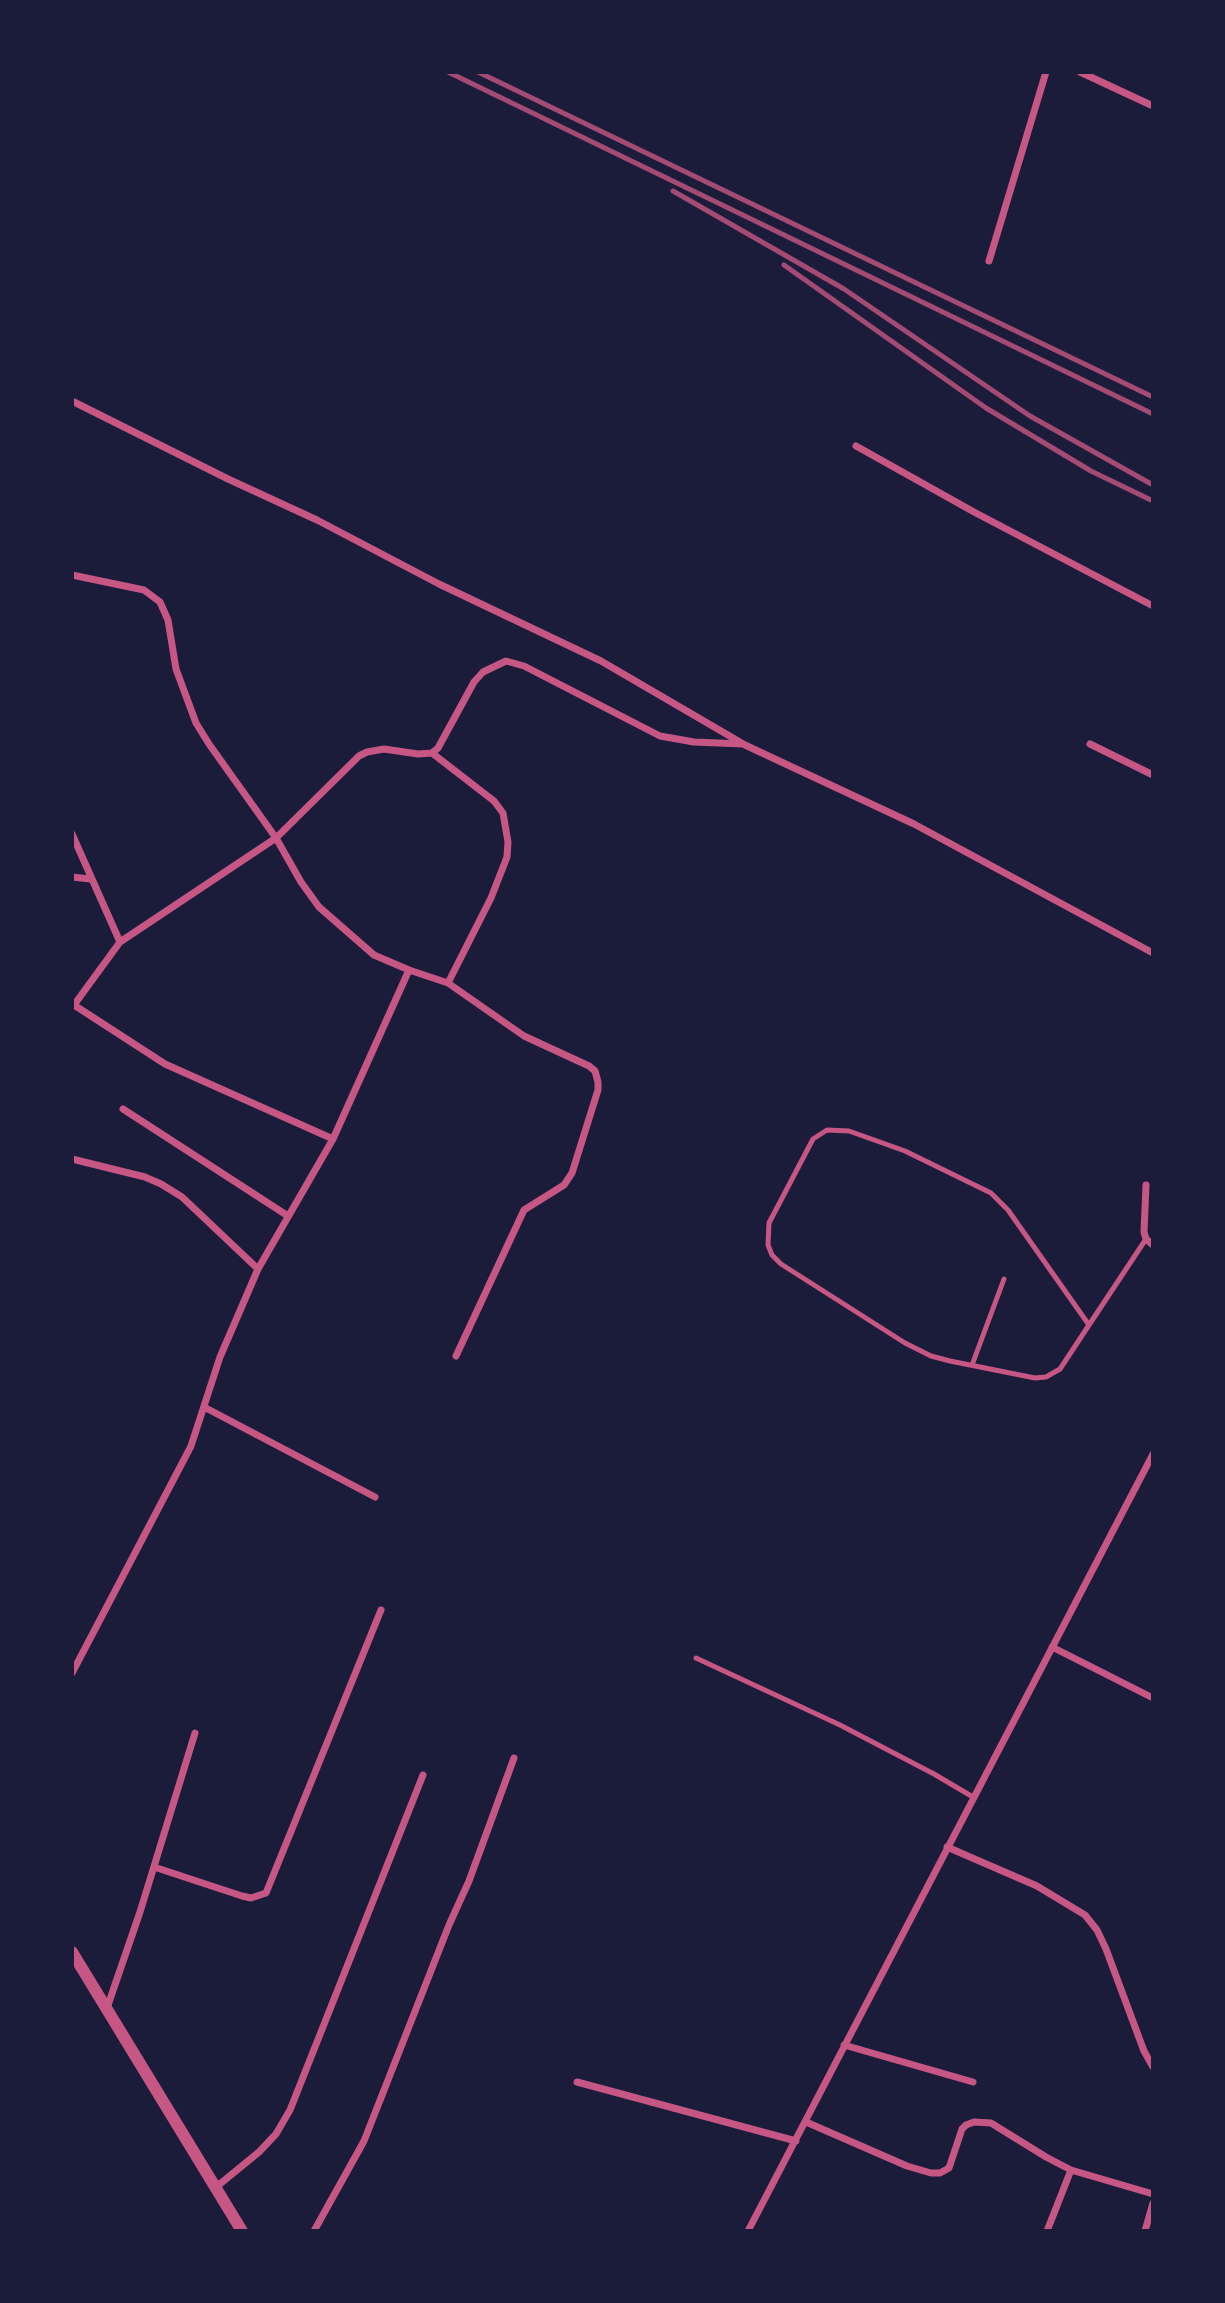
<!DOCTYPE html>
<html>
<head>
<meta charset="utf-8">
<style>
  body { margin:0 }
  #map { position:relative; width:1225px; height:2303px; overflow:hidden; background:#1b1b3a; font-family:Karla,sans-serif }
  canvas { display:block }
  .frame { position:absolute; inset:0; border:74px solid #1b1b3a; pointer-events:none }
</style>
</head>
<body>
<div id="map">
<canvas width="1225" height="2303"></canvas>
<div class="frame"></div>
</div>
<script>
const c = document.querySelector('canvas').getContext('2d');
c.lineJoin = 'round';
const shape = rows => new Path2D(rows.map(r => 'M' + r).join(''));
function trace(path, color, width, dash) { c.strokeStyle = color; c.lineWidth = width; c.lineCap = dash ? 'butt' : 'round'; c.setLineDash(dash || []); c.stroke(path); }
const service = shape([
  [1089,1325,1008,1210,991,1193,905,1151,849,1131,827,1130,813,1139,769,1223,768,1245,772,1255,781,1264,905,1343,931,1356,950,1361,1035,1378,1046,1377,1060,1369,1089,1325,1146,1239],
  [972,1365,1004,1279],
  [696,1658,840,1725,934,1774,973,1797]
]);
const minor = shape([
  [1080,72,1153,106],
  [989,261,1046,72],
  [72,401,228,479,317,520,439,584,601,661,745,745,914,824,1153,953],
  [856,446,974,512,1153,606],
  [72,575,144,590,160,602,168,620,176,669,196,723,209,744,276,838,120,942,74,1005],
  [1090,744,1153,775],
  [432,753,494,801,503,813,508,842,507,857,491,898,448,983],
  [72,834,120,942],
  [72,877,90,879],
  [409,970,448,983,524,1036,589,1066,595,1071,598,1082,598,1090,572,1173,564,1185,524,1210,456,1356],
  [72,1007,74,1005,165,1064,333,1139,258,1269,220,1357,191,1446,72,1673],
  [123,1109,288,1216],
  [333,1139,409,970,374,955,319,907,301,882,276,838,359,756,367,752,384,749,418,754,432,753,438,748,474,682,483,672,506,661,524,666,660,736,694,742,743,744],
  [72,1159,145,1177,161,1184,182,1197,258,1269],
  [1146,1185,1144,1232,1146,1239,1153,1245],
  [204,1407,375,1497],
  [1052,1647,1153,1698],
  [947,1847,1037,1886,1085,1915,1097,1930,1106,1949,1144,2051,1153,2067],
  [154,1867,242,1896,251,1898,266,1893,381,1610],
  [107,2008,140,1912,195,1733],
  [844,2045,973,2082],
  [577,2082,796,2141],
  [806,2122,907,2166,931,2173,940,2173,949,2168,962,2129,966,2125,974,2122,991,2123,1046,2157,1071,2170,1153,2194],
  [215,2188,259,2152,276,2134,290,2110,423,1775],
  [314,2231,364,2141,449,1925,469,1881,514,1758],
  [748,2231,1153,1454],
  [1047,2231,1071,2170],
  [1145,2231,1153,2203]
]);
const tertiary = shape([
  [72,1952,242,2231]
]);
const rail = shape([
  [448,72,1153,414],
  [478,72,1153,397],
  [673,191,844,289,1030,416,1153,485],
  [784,265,986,408,1091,471,1153,501]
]);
trace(service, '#c65784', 5);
trace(minor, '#c65784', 7);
trace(tertiary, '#c65784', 12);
trace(rail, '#a44b75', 5);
</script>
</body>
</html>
